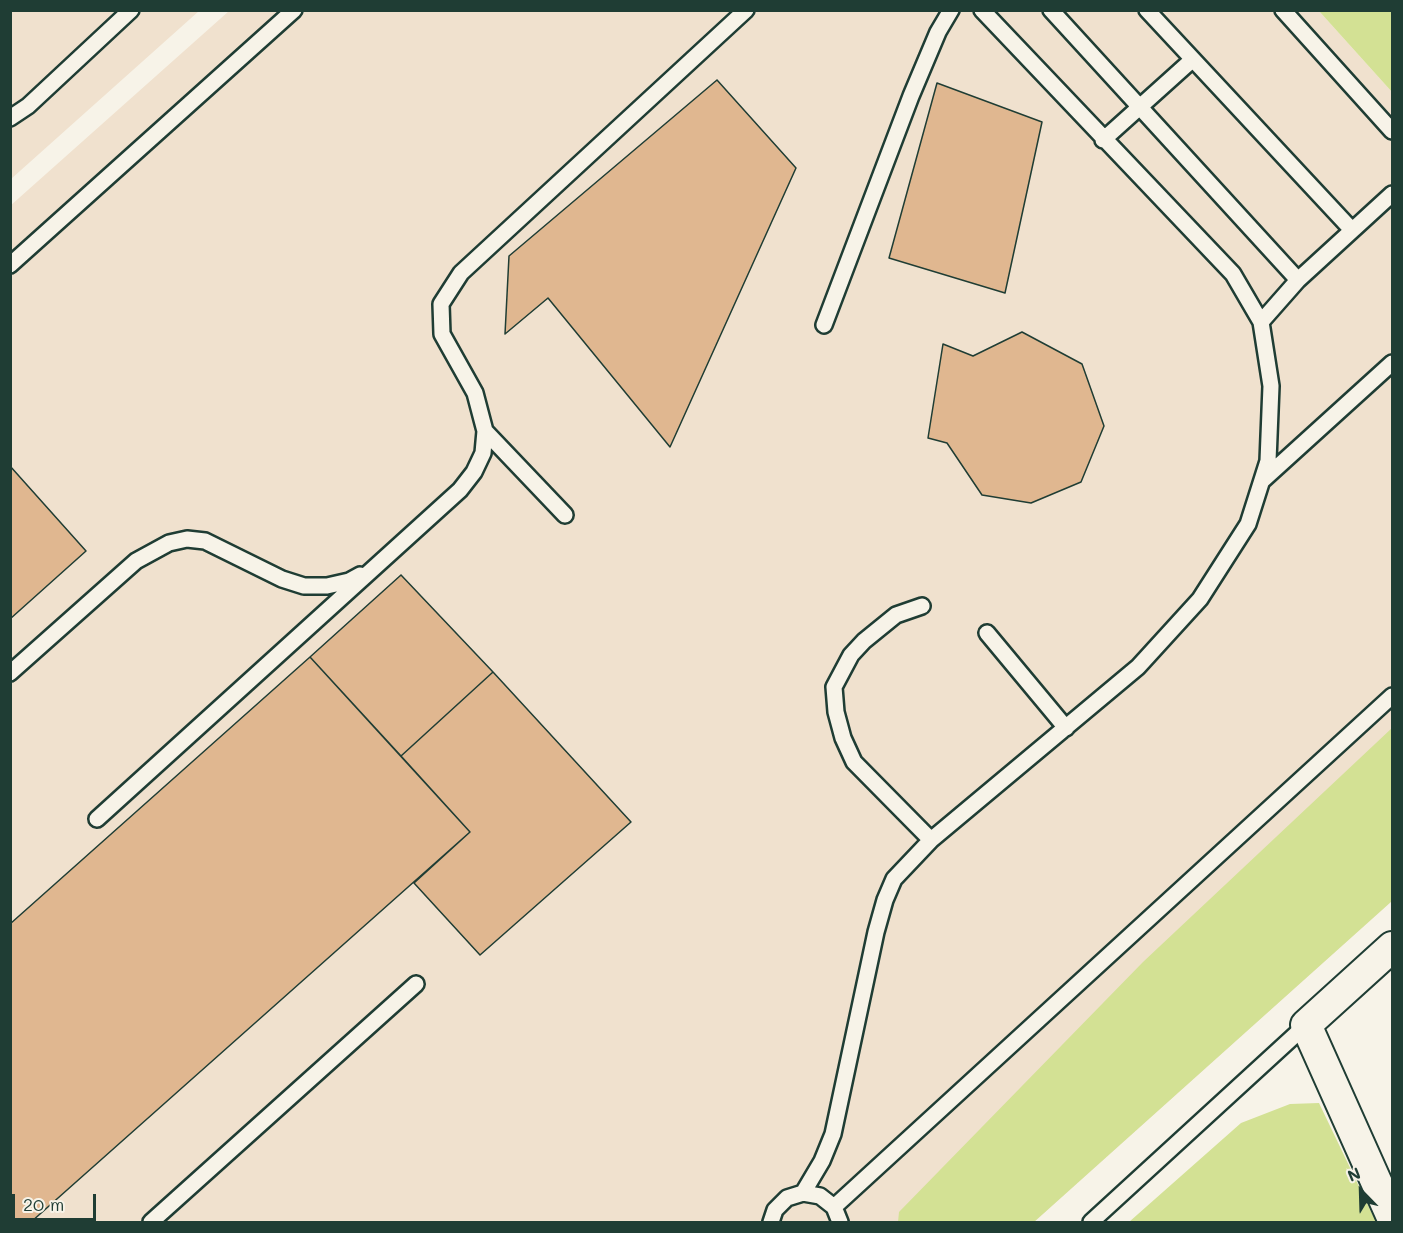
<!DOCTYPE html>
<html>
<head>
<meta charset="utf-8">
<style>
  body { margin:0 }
  #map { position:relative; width:1403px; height:1233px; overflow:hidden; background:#f7f3e8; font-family:Mali,sans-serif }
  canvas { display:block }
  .frame { position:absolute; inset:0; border:12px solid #1f3d34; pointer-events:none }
  .north { position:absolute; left:1331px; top:1161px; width:60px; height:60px; -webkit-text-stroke:4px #f7f3e8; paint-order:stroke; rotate:337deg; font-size:16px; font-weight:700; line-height:24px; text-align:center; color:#1f3d34 }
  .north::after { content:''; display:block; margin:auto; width:21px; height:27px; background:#1f3d34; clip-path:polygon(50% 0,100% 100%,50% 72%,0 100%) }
  .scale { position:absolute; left:12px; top:1194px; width:84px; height:27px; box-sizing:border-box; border:3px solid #1f3d34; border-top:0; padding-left:8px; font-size:18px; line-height:21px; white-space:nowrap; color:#1f3d34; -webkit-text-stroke:4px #f7f3e8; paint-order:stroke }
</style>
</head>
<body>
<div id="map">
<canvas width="1403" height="1233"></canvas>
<div class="frame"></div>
<div class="north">N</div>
<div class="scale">20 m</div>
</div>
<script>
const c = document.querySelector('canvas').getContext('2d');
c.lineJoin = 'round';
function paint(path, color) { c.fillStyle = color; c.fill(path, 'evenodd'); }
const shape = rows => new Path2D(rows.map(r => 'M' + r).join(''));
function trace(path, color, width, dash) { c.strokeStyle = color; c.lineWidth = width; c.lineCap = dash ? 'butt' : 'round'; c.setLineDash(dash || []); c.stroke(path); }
const built = shape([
  [11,11,199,11,11,179],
  [229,11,1319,11,1392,92,1392,901,1034,1222,11,1222,10,206]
]);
const green = shape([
  [1319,11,1392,11,1392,92],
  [1392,728,1392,901,1034,1222,898,1222,899,1212,1143,962],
  [1319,1103,1376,1222,1129,1222,1241,1123,1290,1104]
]);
const building = shape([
  [717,80,796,168,670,447,548,298,505,334,509,256,717,80],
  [937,83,1042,122,1005,293,889,258,937,83],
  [1022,332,1082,364,1104,426,1081,482,1031,503,982,495,947,443,928,438,943,344,973,356,1022,332],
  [10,466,86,551,10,619,10,466],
  [401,575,493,672,401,756,310,657,401,575],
  [310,657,470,832,31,1222,10,1222,10,924,310,657],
  [493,672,631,822,480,955,414,883,470,832,401,756,493,672]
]);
const service = shape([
  [1051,10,1298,280],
  [1147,10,1351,229],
  [1283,10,1392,131],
  [10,118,28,106,131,10],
  [1103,140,1192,60],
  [10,265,294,10],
  [1261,322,1298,280,1392,194],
  [824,325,911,96,938,32,951,10],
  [1263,480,1392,363],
  [565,515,485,431,475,393,442,334,441,304,461,273,746,10],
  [922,606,896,615,864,641,851,655,834,687,836,712,843,738,854,762,931,840],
  [987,633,1066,728],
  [10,673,136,561,169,543,187,539,205,541,282,579,304,586,327,586,349,581,360,575],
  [97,819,460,490,474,472,483,453,485,431],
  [803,1193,822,1161,833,1134,876,932,885,900,894,879,931,840,1138,667,1200,599,1248,524,1268,461,1271,386,1261,322,1233,274,982,10],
  [834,1207,1392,696],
  [151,1222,416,984],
  [771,1222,775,1210,787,1198,803,1193,820,1196,834,1207,840,1222],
  [1091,1222,1306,1025]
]);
const minor = shape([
  [1392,947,1306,1025,1392,1217]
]);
paint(built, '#f0e1ce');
paint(green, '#d3e194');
paint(building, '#e0b790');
trace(building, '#1f3d34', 1.5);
trace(service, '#1f3d34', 20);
trace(minor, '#1f3d34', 34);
trace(service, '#f7f3e8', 15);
trace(minor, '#f7f3e8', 30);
</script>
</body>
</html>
